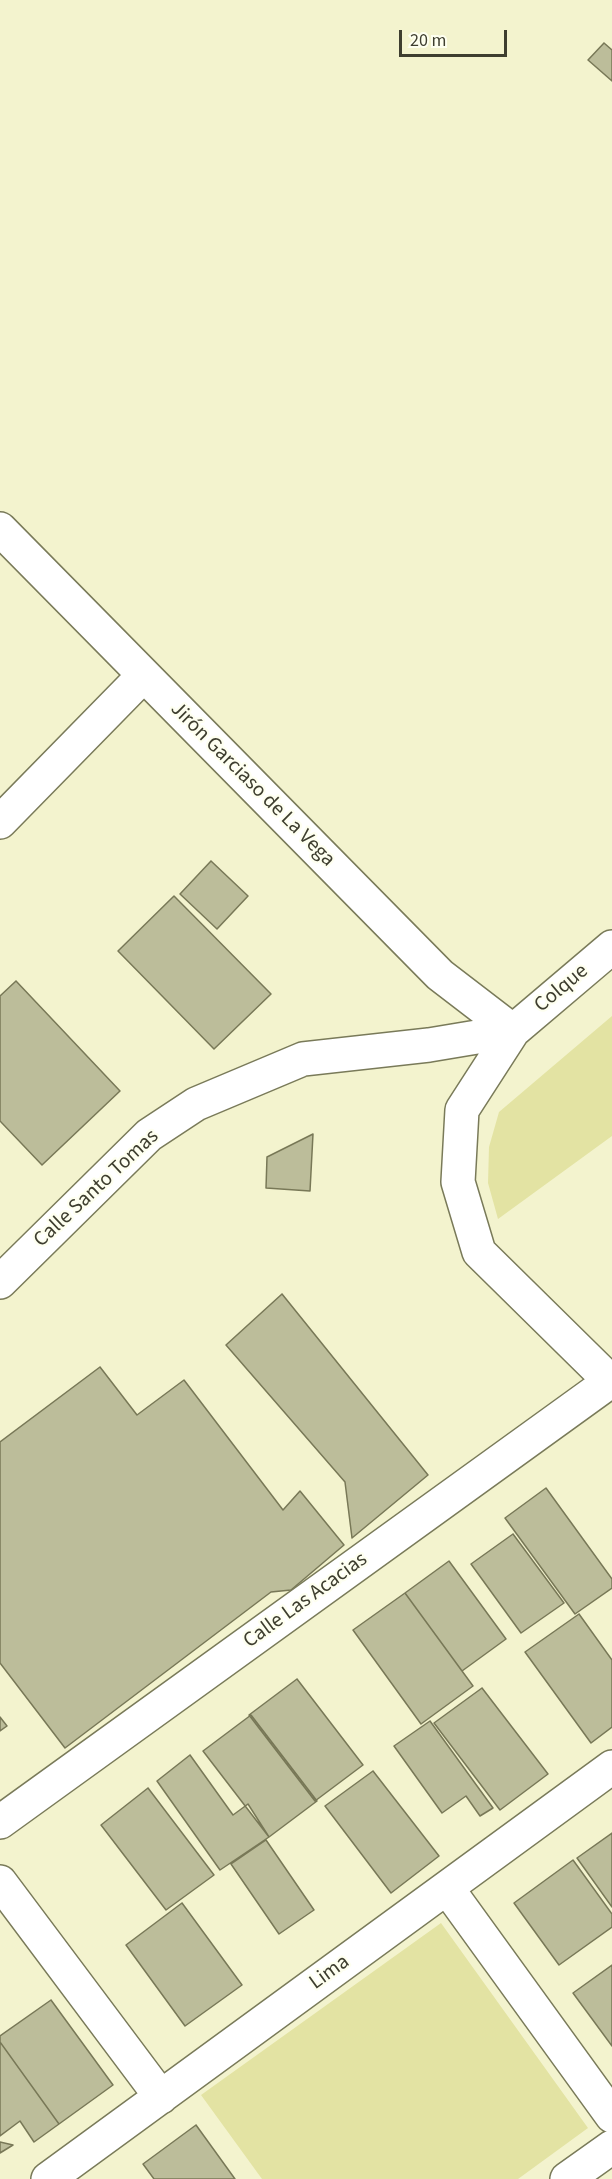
<!DOCTYPE html>
<html>
<head>
<meta charset="utf-8">
<style>
  body { margin:0 }
  #map { position:relative; width:612px; height:2179px; overflow:hidden; background:#f3f3ce; font-family:"Source Sans 3",sans-serif }
  canvas { display:block }
  .scale { position:absolute; left:399px; top:30px; width:108px; height:27px; box-sizing:border-box; border:3px solid #3e3e2f; border-top:0; padding-left:8px; font-size:18px; line-height:21px; white-space:nowrap; color:#3e3e2f; -webkit-text-stroke:4px #fefff0; paint-order:stroke }
</style>
</head>
<body>
<div id="map">
<canvas width="612" height="2179"></canvas>
<div class="scale">20 m</div>
</div>
<script>
const c = document.querySelector('canvas').getContext('2d');
c.lineJoin = 'round';
function paint(path, color) { c.fillStyle = color; c.fill(path, 'evenodd'); }
const shape = rows => new Path2D(rows.map(r => 'M' + r).join(''));
function trace(path, color, width, dash) { c.strokeStyle = color; c.lineWidth = width; c.lineCap = dash ? 'butt' : 'round'; c.setLineDash(dash || []); c.stroke(path); }
function drawText(font, color, halo, rows, align = 'center') {
  c.font = font + ' "Source Sans 3",sans-serif'; c.lineWidth = 4.5; c.setLineDash([]); c.textBaseline = 'middle'; c.strokeStyle = halo; c.fillStyle = color; for (const [text, x, y, turn = 0] of rows) {
    c.save(); c.translate(x, y); c.rotate((+turn || 0) * Math.PI / 180); c.textAlign = isNaN(turn) ? turn : align; if (halo) c.strokeText(text, 0, 0); c.fillText(text, 0, 0); c.restore();
  }
}
const green = shape([
  [612,1016,612,1136,498,1219,488,1183,489,1147,499,1112],
  [441,1923,588,2128,518,2179,262,2179,201,2095]
]);
const building = shape([
  [604,43,612,50,612,81,588,60,604,43],
  [211,861,248,896,217,929,180,894,211,861],
  [174,896,271,994,214,1049,118,951,174,896],
  [16,981,120,1091,42,1165,0,1121,0,996,16,981],
  [313,1134,310,1191,266,1188,267,1157,313,1134],
  [282,1294,428,1475,352,1538,345,1482,226,1345,282,1294],
  [100,1367,137,1415,184,1380,283,1510,300,1491,344,1545,291,1590,271,1592,65,1748,0,1663,0,1442,100,1367],
  [546,1488,612,1579,612,1588,575,1614,505,1518,546,1488],
  [513,1534,564,1603,521,1633,471,1564,513,1534],
  [449,1561,506,1639,462,1671,405,1593,449,1561],
  [405,1593,473,1686,421,1724,353,1630,405,1593],
  [579,1614,612,1660,612,1727,591,1743,525,1652,579,1614],
  [297,1679,363,1765,315,1801,249,1715,297,1679],
  [482,1688,548,1774,500,1810,434,1723,482,1688],
  [251,1715,317,1801,269,1837,203,1751,251,1715],
  [0,1717,7,1726,0,1731,0,1717],
  [430,1721,493,1808,480,1816,466,1796,442,1813,394,1746,430,1721],
  [190,1755,233,1815,248,1804,269,1837,220,1870,157,1781,190,1755],
  [373,1771,439,1856,391,1893,325,1806,373,1771],
  [148,1788,214,1875,166,1910,101,1825,148,1788],
  [612,1833,612,1907,577,1858,612,1833],
  [266,1840,314,1910,279,1934,231,1864,266,1840],
  [573,1860,612,1914,612,1927,559,1965,514,1903,573,1860],
  [182,1903,242,1985,185,2026,126,1945,182,1903],
  [612,1965,612,2046,573,1993,612,1965],
  [51,2000,113,2085,59,2124,0,2042,0,2036,51,2000],
  [0,2042,59,2124,34,2142,20,2121,0,2136,0,2042],
  [196,2125,235,2179,154,2179,143,2164,196,2125],
  [0,2142,13,2145,0,2153,0,2142]
]);
const minor = shape([
  [0,529,440,975,513,1031],
  [0,822,144,675],
  [612,947,513,1031,462,1110,458,1182,479,1252,612,1383],
  [0,1282,149,1135,196,1104,303,1059,429,1045,513,1031],
  [0,1822,612,1380],
  [0,1882,161,2097],
  [447,1888,612,2116],
  [48,2179,612,1767],
  [567,2179,612,2147]
]);
const streetNames = [
  ["Jirón Garciaso de La Vega",252,785,45],
  ["Colque",562,989,-40],
  ["Calle Santo Tomas",97,1189,-43],
  ["Calle Las Acacias",306,1601,-36],
  ["Lima",330,1973,-36]
];
paint(green, '#e3e3a3');
paint(building, '#bcbd9a');
trace(building, '#787857', 1.5);
trace(minor, '#797a59', 36);
trace(minor, '#fff', 33);
drawText('21px', '#3e3e2f', '#fefff0', streetNames);
</script>
</body>
</html>
